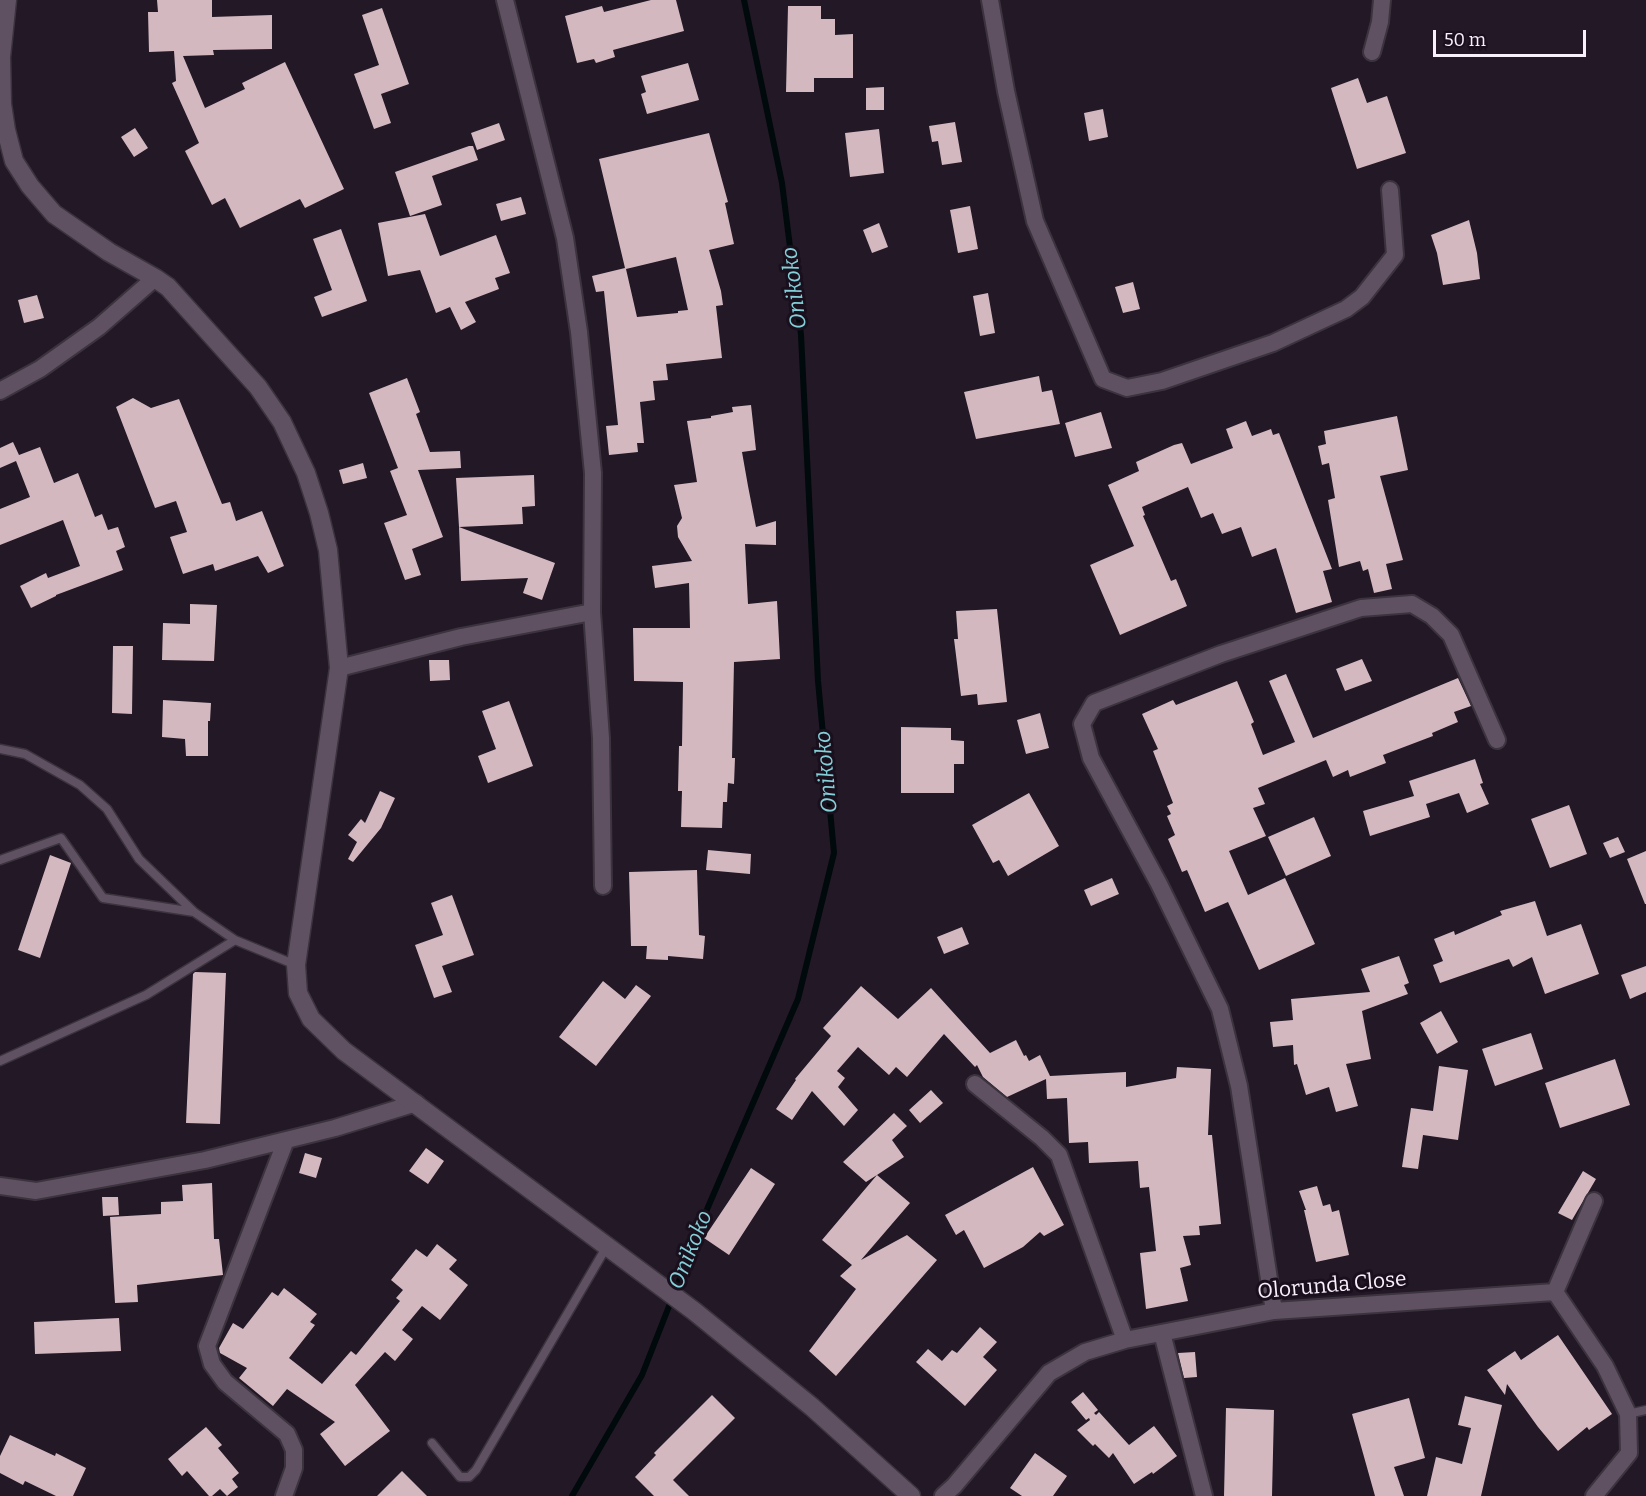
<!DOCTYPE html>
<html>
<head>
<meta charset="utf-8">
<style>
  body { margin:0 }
  #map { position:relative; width:1646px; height:1496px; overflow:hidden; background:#231826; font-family:Bitter,serif }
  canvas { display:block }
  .scale { position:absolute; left:1433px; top:30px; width:153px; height:27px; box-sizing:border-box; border:3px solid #f8f0fa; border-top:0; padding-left:8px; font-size:18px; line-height:21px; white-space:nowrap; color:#f8f0fa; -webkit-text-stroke:4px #1a0f1d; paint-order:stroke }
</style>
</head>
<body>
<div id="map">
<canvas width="1646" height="1496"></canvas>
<div class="scale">50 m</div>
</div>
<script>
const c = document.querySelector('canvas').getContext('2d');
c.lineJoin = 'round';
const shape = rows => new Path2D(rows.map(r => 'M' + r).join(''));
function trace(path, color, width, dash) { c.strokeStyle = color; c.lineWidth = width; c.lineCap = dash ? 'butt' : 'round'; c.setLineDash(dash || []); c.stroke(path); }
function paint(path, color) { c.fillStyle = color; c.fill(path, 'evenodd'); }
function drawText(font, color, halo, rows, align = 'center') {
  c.font = font + ' Bitter,serif'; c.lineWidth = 6; c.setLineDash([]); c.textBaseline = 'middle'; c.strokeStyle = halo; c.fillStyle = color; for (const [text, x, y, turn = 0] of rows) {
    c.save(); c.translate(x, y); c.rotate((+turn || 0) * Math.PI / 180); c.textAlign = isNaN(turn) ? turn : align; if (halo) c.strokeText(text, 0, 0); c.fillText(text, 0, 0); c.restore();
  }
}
const stream = shape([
  [572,1496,642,1375,708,1207,798,999,834,853,818,681,801,335,782,183,744,0]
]);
const building = shape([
  [157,0,212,0,212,17,272,15,272,49,213,50,214,55,183,56,205,108,245,89,242,83,285,62,344,189,305,208,300,199,240,228,225,198,212,205,185,151,199,143,172,83,176,81,174,51,149,52,148,12,158,12],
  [651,0,676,0,684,31,613,50,615,57,596,63,594,59,577,63,565,16,602,6,604,12],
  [788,6,821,6,821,19,835,19,835,35,853,34,853,78,814,78,814,92,786,92],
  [382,8,409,84,381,94,391,123,374,129,354,74,379,65,362,15],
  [688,63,699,100,647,114,641,94,646,92,641,76],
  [1358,78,1367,103,1387,96,1406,153,1357,169,1331,88],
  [884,87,884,110,866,110,866,88],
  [1103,109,1108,137,1089,141,1084,113],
  [955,122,962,162,942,165,938,141,932,142,929,126],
  [499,123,505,140,477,150,471,133],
  [135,128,148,148,134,157,121,137],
  [879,129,884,173,850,177,845,133],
  [709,133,728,202,725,203,734,244,709,250,721,291,723,305,716,306,722,358,666,364,668,380,653,381,655,400,640,402,644,443,637,443,638,452,609,455,606,426,618,425,604,291,596,292,592,276,625,268,599,159],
  [676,257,688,310,678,311,678,313,637,317,626,269],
  [469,146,473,146,478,160,432,176,442,205,410,216,395,172],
  [521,197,526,214,501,221,496,204],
  [970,206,978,249,958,253,950,210],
  [425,214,440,256,496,235,510,273,495,278,499,289,465,302,476,322,461,330,450,307,436,313,420,270,388,276,378,223],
  [1469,220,1477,253,1480,279,1443,285,1437,253,1431,235],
  [879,223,888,247,872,253,863,230],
  [341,229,367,301,322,317,314,297,332,290,313,239],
  [1133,282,1140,309,1123,313,1115,287],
  [988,293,995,333,980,336,973,296],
  [37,295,44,318,24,323,18,300],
  [1039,376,1042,392,1052,390,1060,424,976,439,964,392],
  [407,378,420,412,416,414,430,452,460,451,461,468,418,470,443,537,412,549,421,575,405,580,384,523,407,515,390,471,398,468,369,393],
  [133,398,151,408,179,399,222,504,230,502,236,521,262,511,284,566,268,573,258,556,215,571,213,564,183,574,170,537,187,532,176,501,155,508,116,407],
  [751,405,756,450,742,452,748,486,756,527,776,521,776,545,745,544,748,604,777,601,780,659,734,662,732,758,735,758,734,784,728,783,727,802,723,802,722,828,681,827,682,791,678,791,679,746,682,746,683,682,634,681,633,628,690,628,689,583,655,588,652,566,692,561,678,537,677,526,682,518,674,485,697,482,687,421,711,418,711,416,733,412,732,407],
  [1101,412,1112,448,1075,457,1065,423],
  [1397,416,1408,470,1380,476,1403,560,1386,564,1392,589,1374,593,1368,569,1363,571,1360,561,1339,567,1328,500,1335,498,1329,463,1322,465,1318,446,1326,444,1324,431],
  [1246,421,1252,436,1271,429,1273,435,1279,433,1332,569,1323,571,1332,602,1296,613,1276,548,1252,557,1241,527,1222,534,1213,513,1201,518,1188,487,1142,507,1145,515,1143,516,1171,581,1176,579,1187,606,1120,635,1090,565,1134,546,1108,485,1139,471,1136,462,1174,445,1182,443,1191,464,1233,448,1226,429],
  [13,442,19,455,40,447,54,483,78,473,95,517,102,514,108,530,118,527,125,547,116,551,123,570,56,595,56,596,31,608,20,586,46,573,48,578,80,566,63,520,0,545,0,509,30,497,16,461,0,468,0,448],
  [363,463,367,478,343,484,339,470],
  [534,475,535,506,522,507,523,524,459,527,456,478],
  [459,527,555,563,542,600,523,593,528,578,461,581],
  [190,604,217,605,214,661,162,660,163,623,190,624],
  [997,609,1007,702,978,705,977,694,961,696,954,639,958,639,956,611],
  [113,646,133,646,132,714,112,713],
  [1362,659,1372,681,1345,691,1336,669],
  [429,660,449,660,450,680,430,681],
  [1286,674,1313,738,1458,678,1471,706,1454,712,1458,722,1432,733,1433,736,1383,755,1386,763,1350,777,1348,770,1333,777,1326,760,1258,788,1265,804,1253,808,1266,836,1229,851,1248,895,1285,878,1315,944,1259,970,1228,902,1205,912,1187,870,1182,872,1168,839,1175,835,1167,816,1171,814,1167,806,1173,803,1153,751,1158,749,1142,714,1173,700,1176,705,1237,681,1254,722,1251,724,1263,755,1295,742,1269,681],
  [163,700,211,703,210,721,208,721,208,756,186,756,185,739,162,737],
  [509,701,533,766,488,783,478,756,496,749,482,711],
  [1040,713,1049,748,1026,754,1017,720],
  [901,727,951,728,951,740,964,741,964,764,954,764,954,793,901,793],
  [1475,759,1483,783,1480,784,1489,804,1467,813,1459,793,1426,804,1430,817,1370,836,1363,811,1414,796,1409,781],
  [380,791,395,798,381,828,353,862,348,859,357,842,348,835,361,819,365,823],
  [1029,793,1059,846,1008,876,999,860,993,863,972,825],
  [1569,805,1587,854,1550,868,1531,819],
  [1314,817,1331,856,1286,876,1268,837],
  [1618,837,1625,852,1610,858,1603,843],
  [708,850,751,854,750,874,706,870],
  [1646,851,1646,904,1645,904,1627,859],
  [50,855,71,863,40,958,18,950],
  [697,870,699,935,705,936,703,959,668,956,668,960,646,959,647,946,631,946,629,872],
  [1112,878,1119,894,1091,906,1084,890],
  [452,895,474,955,442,966,452,992,434,998,415,945,443,935,431,903],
  [1535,901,1547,936,1581,924,1599,974,1545,994,1532,957,1513,967,1509,959,1440,983,1433,965,1443,961,1434,939,1454,931,1455,935,1502,915,1500,911],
  [962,927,969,944,944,954,937,937],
  [1399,956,1409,983,1404,985,1408,994,1362,1011,1371,1059,1346,1064,1358,1106,1336,1112,1329,1087,1306,1095,1297,1064,1294,1065,1293,1045,1273,1047,1270,1022,1293,1020,1291,999,1370,992,1361,969],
  [1646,966,1646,992,1630,999,1621,975],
  [195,972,226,973,220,1124,186,1123,193,974],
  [603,981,625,999,636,985,651,996,596,1066,559,1037],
  [861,986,898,1019,931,988,990,1053,1016,1040,1024,1056,1026,1055,1029,1061,1040,1055,1050,1076,1126,1072,1126,1087,1176,1078,1177,1067,1211,1069,1208,1135,1212,1135,1221,1224,1199,1226,1200,1235,1183,1236,1191,1265,1180,1268,1188,1301,1146,1309,1140,1253,1156,1251,1149,1187,1140,1188,1138,1161,1089,1163,1088,1142,1069,1143,1067,1098,1047,1099,1046,1079,1007,1097,983,1077,977,1065,975,1067,944,1034,907,1077,896,1067,889,1075,858,1047,837,1071,845,1078,838,1087,858,1110,844,1126,812,1091,792,1120,776,1109,796,1080,795,1079,831,1036,823,1028],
  [1441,1011,1458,1042,1437,1054,1420,1023],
  [1531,1033,1543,1069,1495,1086,1482,1049],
  [1615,1059,1630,1105,1560,1128,1545,1083],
  [1439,1066,1468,1070,1458,1140,1423,1135,1418,1169,1402,1167,1411,1108,1433,1111],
  [931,1090,943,1103,920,1123,909,1110],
  [894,1113,907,1126,892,1140,904,1157,877,1175,910,1203,861,1260,907,1235,937,1260,836,1376,809,1351,856,1289,840,1276,852,1265,822,1240,877,1175,866,1182,843,1162],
  [426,1148,444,1161,428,1184,409,1171],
  [305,1153,322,1158,316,1178,299,1173],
  [1033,1167,1064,1225,1044,1236,1040,1232,1023,1247,984,1268,964,1230,956,1235,945,1215],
  [751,1168,775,1184,729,1255,704,1238],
  [1583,1171,1596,1179,1572,1220,1558,1213],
  [212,1183,214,1239,219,1239,223,1275,137,1285,138,1302,115,1303,110,1217,161,1214,161,1202,183,1201,182,1185],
  [1317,1186,1323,1206,1330,1204,1332,1212,1339,1210,1349,1255,1316,1262,1304,1210,1306,1210,1299,1191],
  [102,1197,118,1197,119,1215,103,1216],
  [437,1244,457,1260,449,1269,468,1285,440,1320,422,1306,402,1330,413,1339,395,1361,385,1352,355,1385,390,1431,345,1466,320,1434,335,1422,287,1389,273,1406,239,1378,247,1368,220,1353,219,1348,233,1323,243,1329,272,1292,278,1296,284,1288,317,1314,310,1322,315,1325,289,1358,322,1384,351,1351,356,1355,400,1301,396,1298,403,1290,391,1280,416,1249,427,1257],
  [119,1318,121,1351,35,1354,34,1322],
  [980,1327,997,1342,983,1357,997,1370,965,1406,916,1362,928,1349,942,1361,952,1350,957,1353],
  [1558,1335,1612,1414,1589,1430,1587,1427,1558,1451,1538,1427,1507,1384,1505,1395,1487,1370,1515,1351,1521,1360],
  [1195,1352,1197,1377,1184,1378,1178,1353],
  [1083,1392,1098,1410,1094,1413,1096,1415,1099,1412,1129,1445,1154,1426,1177,1456,1153,1474,1152,1472,1134,1484,1113,1453,1109,1458,1095,1444,1093,1446,1077,1430,1090,1420,1089,1418,1086,1420,1071,1402],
  [712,1395,735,1418,673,1480,689,1496,654,1496,635,1477,656,1455,654,1453],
  [1465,1396,1502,1405,1481,1496,1427,1496,1436,1457,1462,1464,1471,1428,1458,1425],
  [1409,1398,1425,1458,1394,1467,1404,1496,1375,1496,1352,1414],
  [1226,1408,1274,1410,1272,1496,1224,1496],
  [206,1427,222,1445,218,1448,239,1473,232,1479,238,1487,227,1496,220,1489,212,1496,209,1496,187,1471,182,1476,168,1459],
  [10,1435,55,1456,56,1453,86,1468,73,1496,56,1496,25,1481,23,1485,0,1473,0,1456],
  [1035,1453,1067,1476,1053,1496,1022,1496,1010,1488],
  [402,1471,427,1496,377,1496]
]);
const lane = shape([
  [0,749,25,754,80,785,107,809,139,859,194,912,235,940,296,965],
  [0,860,61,838,103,898,194,912],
  [0,1061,146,995,235,940],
  [1628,1414,1646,1410],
  [432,1443,460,1477,469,1477,476,1470,607,1246]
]);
const street = shape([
  [505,0,565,238,579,332,593,473,592,612,601,738,603,886],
  [990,0,1006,91,1035,221,1103,379,1127,388,1162,381,1273,343,1346,309,1362,297,1395,255,1390,190],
  [1372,52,1380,22,1382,0],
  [0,391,40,369,99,327,155,278],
  [339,668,461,637,592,612],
  [975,1084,1042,1138,1059,1155,1125,1340],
  [0,1186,36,1191,205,1160,335,1128,416,1103],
  [1555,1292,1605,1366,1628,1414,1629,1453,1594,1496],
  [1555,1292,1594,1201],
  [1274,1311,1239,1086,1220,1009,1159,884,1091,758,1082,724,1094,703,1221,654,1361,608,1412,604,1432,616,1451,635,1497,740],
  [1162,1333,1204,1496],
  [284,1496,294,1468,294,1450,287,1434,225,1382,212,1364,207,1346,286,1140],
  [943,1496,954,1486,1049,1373,1085,1352,1125,1340,1274,1311,1555,1292]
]);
const secondary = shape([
  [7,0,1,57,2,104,6,130,14,161,30,186,54,214,109,252,155,278,168,287,258,387,282,422,306,473,319,513,328,550,339,668,296,965,298,993,311,1019,344,1051,694,1311,812,1407,911,1496]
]);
const streetNames = [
  ["Olorunda Close",1332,1286,-5]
];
const waterNames = [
  ["Onikoko",795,288,-97],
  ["Onikoko",827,772,-95],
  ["Onikoko",691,1250,-68]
];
trace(stream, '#00090b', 6);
paint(building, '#d3b8bf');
trace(lane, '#3b333e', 11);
trace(street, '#3b333e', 20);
trace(secondary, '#3b333e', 21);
trace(lane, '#5f5162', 8);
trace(street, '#5f5162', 16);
trace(secondary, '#5f5162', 18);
drawText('21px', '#f8f0fa', '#1a0f1d', streetNames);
drawText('italic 22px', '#84d0d9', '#1a0f1d', waterNames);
</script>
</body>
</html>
